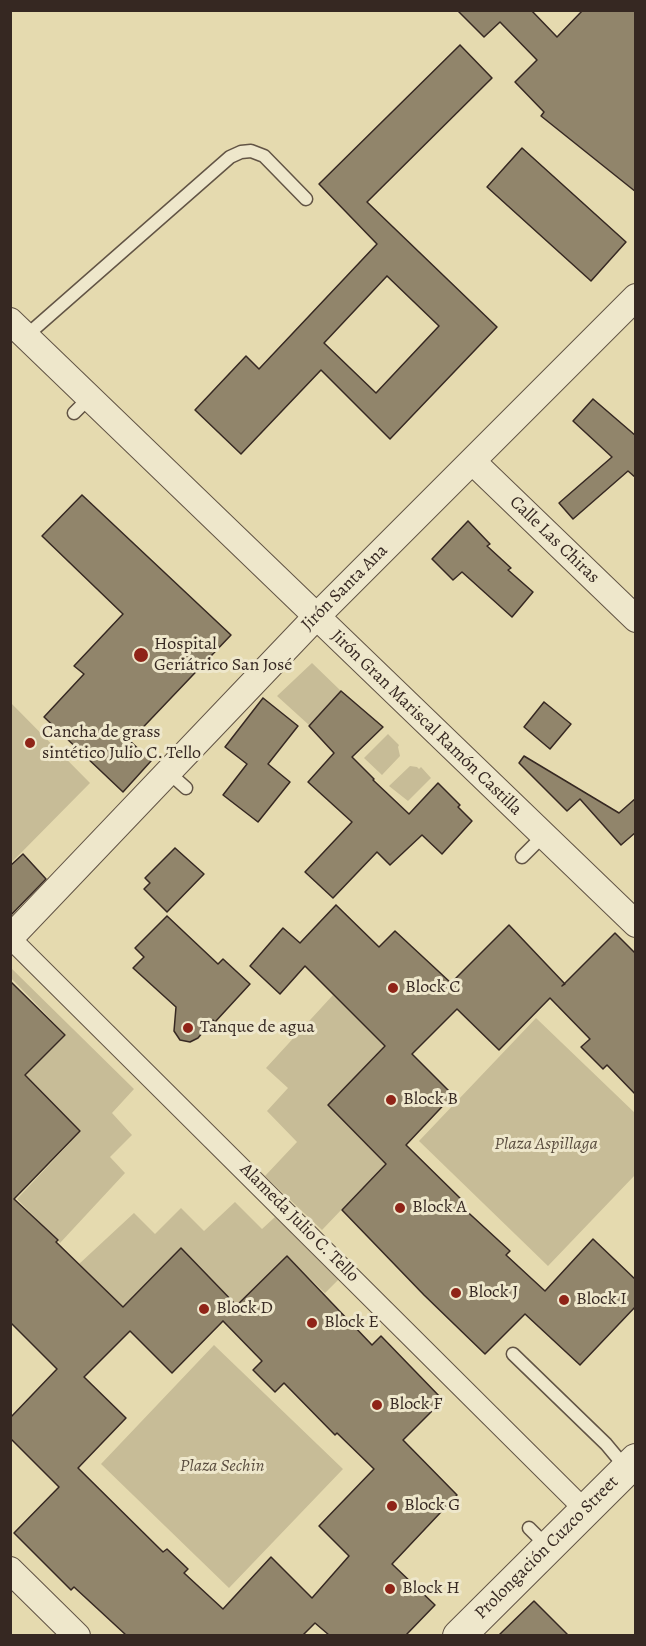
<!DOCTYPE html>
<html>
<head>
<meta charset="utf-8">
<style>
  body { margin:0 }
  #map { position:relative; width:646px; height:1646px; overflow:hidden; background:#e5daaf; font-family:Alegreya,serif }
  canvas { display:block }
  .frame { position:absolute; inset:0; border:12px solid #362822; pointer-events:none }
</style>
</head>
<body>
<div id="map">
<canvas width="646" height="1646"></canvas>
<div class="frame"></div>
</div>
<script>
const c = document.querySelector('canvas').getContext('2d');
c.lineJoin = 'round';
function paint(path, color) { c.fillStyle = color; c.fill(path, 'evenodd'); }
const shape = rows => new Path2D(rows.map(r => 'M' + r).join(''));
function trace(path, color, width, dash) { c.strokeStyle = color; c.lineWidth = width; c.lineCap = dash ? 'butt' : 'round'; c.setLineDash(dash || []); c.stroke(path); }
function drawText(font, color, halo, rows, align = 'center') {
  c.font = font + ' Alegreya,serif'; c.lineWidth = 6; c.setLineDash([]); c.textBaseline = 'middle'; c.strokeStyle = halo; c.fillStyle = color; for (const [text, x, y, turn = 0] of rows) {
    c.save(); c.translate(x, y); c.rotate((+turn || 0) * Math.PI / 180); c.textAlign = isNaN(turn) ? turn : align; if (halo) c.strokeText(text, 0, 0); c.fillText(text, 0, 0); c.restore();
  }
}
const green = shape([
  [312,663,341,691,309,725,277,696],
  [11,703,90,783,11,863],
  [388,734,399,745,398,747,400,756,382,775,364,758],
  [410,766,417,767,419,769,421,767,431,778,408,801,389,786],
  [10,967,134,1089,112,1113,132,1135,110,1157,125,1173,60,1243,17,1199,81,1131,26,1075,66,1035,11,978],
  [333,995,384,1046,328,1105,385,1164,322,1230,265,1176,297,1142,267,1111,288,1088,266,1068],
  [536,1018,636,1114,635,1175,548,1266,419,1141],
  [235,1202,262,1229,275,1217,340,1278,325,1293,287,1256,237,1306,181,1248,123,1306,79,1264,134,1213,155,1234,181,1208,204,1231],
  [214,1345,343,1469,229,1588,101,1464]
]);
const building = shape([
  [457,10,531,10,557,37,583,10,636,10,636,192,541,116,544,112,515,82,537,60,500,22,484,37,457,10],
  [460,45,492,78,367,202,497,327,390,439,321,370,241,454,195,410,246,356,259,369,377,244,319,184,460,45],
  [387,276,439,326,376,393,324,343,387,276],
  [522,148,626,242,591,281,487,187,522,148],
  [593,399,636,436,636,478,628,471,573,519,559,503,612,457,573,421,593,399],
  [82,495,231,635,130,741,151,761,123,792,44,717,84,674,74,666,123,614,42,536,82,495],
  [468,521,490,544,487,546,511,568,508,570,533,592,512,617,462,572,453,580,432,559,468,521],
  [341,691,383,727,352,757,374,779,373,780,409,814,438,783,460,805,458,807,472,821,442,854,422,835,390,865,377,852,333,898,305,872,352,822,308,782,334,753,309,726,341,691],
  [263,698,298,726,268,764,290,782,258,822,223,795,247,764,225,747,263,698],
  [544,702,571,724,550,749,524,727,544,702],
  [524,756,619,813,636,798,636,832,621,845,580,799,567,811,519,763,524,756],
  [175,848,204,874,167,912,144,889,150,883,145,878,175,848],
  [23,854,46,879,10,916,10,866,23,854],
  [336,905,379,947,395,931,451,983,509,925,565,984,562,986,615,933,636,954,636,1095,607,1065,603,1069,581,1047,590,1039,550,998,499,1050,457,1009,412,1054,453,1095,406,1145,463,1201,460,1205,510,1251,506,1255,545,1291,593,1239,636,1280,636,1306,580,1365,525,1314,485,1354,424,1295,342,1210,386,1164,328,1105,385,1046,305,966,280,994,250,966,283,928,300,943,336,905],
  [167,916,218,964,223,959,250,984,215,1022,213,1020,198,1038,190,1042,180,1040,174,1031,176,1007,133,968,144,957,135,948,167,916],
  [10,981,65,1035,25,1075,80,1131,14,1199,58,1240,56,1242,123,1307,181,1248,237,1306,230,1312,287,1256,372,1345,381,1336,443,1400,403,1440,457,1495,392,1564,435,1605,406,1635,329,1635,315,1623,303,1635,126,1635,74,1587,71,1590,14,1533,59,1487,10,1438,10,1418,57,1369,10,1322,10,981],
  [223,1321,262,1361,253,1370,275,1392,284,1383,335,1435,337,1433,374,1469,319,1526,349,1556,312,1598,271,1557,223,1609,184,1573,188,1569,167,1549,163,1552,78,1468,126,1418,84,1377,130,1331,172,1373,223,1321],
  [534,1601,568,1635,499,1635,534,1601]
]);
const service = shape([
  [26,336,230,157,241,152,251,151,264,156,306,199],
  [74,413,89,398],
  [168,772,186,788],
  [522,857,543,836],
  [513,1354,606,1444,626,1468],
  [529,1528,547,1546]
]);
const pedestrian = shape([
  [10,938,585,1510]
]);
const minor = shape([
  [10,321,636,924],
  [472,461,636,619],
  [10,938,316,617,636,297],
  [10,1570,77,1636]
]);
const tertiary = shape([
  [459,1636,636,1460]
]);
const markers = [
  [141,655,8,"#8f2418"],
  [30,743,6,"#8f2418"],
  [393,988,6,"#8f2418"],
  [188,1028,6,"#8f2418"],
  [391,1100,6,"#8f2418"],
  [400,1208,6,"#8f2418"],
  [456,1293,6,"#8f2418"],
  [564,1300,6,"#8f2418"],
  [204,1309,6,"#8f2418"],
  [312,1323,6,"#8f2418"],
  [377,1405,6,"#8f2418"],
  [392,1506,6,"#8f2418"],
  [390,1589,6,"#8f2418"]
];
const streetNames = [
  ["Calle Las Chiras",554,540,44],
  ["Jirón Santa Ana",345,588,-45],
  ["Jirón Gran Mariscal Ramón Castilla",426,723,44],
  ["Alameda Julio C. Tello",299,1223,45],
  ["Prolongación Cuzco Street",547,1548,-45]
];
const poiNames = [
  ["Hospital",154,645],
  ["Geriátrico San José",154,666],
  ["Cancha de grass",42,733],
  ["sintético Julio C. Tello",42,754],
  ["Block C",405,988],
  ["Tanque de agua",200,1028],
  ["Block B",403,1100],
  ["Block A",412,1208],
  ["Block J",468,1293],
  ["Block I",576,1300],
  ["Block D",216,1309],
  ["Block E",324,1323],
  ["Block F",389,1405],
  ["Block G",404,1506],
  ["Block H",402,1589]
];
const parkNames = [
  ["Plaza Aspillaga",546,1145],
  ["Plaza Sechin",222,1467]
];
paint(green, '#c7bc97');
paint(building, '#91856b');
trace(building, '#362822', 1.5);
trace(service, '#625445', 15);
trace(pedestrian, '#625445', 22);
trace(minor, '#625445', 28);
trace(tertiary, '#625445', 34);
trace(service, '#eee7cb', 12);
trace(pedestrian, '#eee7cb', 20);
trace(minor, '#eee7cb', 26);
trace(tertiary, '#eee7cb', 32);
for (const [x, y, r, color] of markers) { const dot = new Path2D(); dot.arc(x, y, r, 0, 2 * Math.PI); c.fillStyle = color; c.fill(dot); trace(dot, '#eee7cb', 2); }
drawText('18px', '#362822', '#eee7cb', streetNames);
drawText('18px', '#362822', '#eee7cb', poiNames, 'left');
drawText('italic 18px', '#5a4d3f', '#eee7cb', parkNames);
</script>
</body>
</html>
